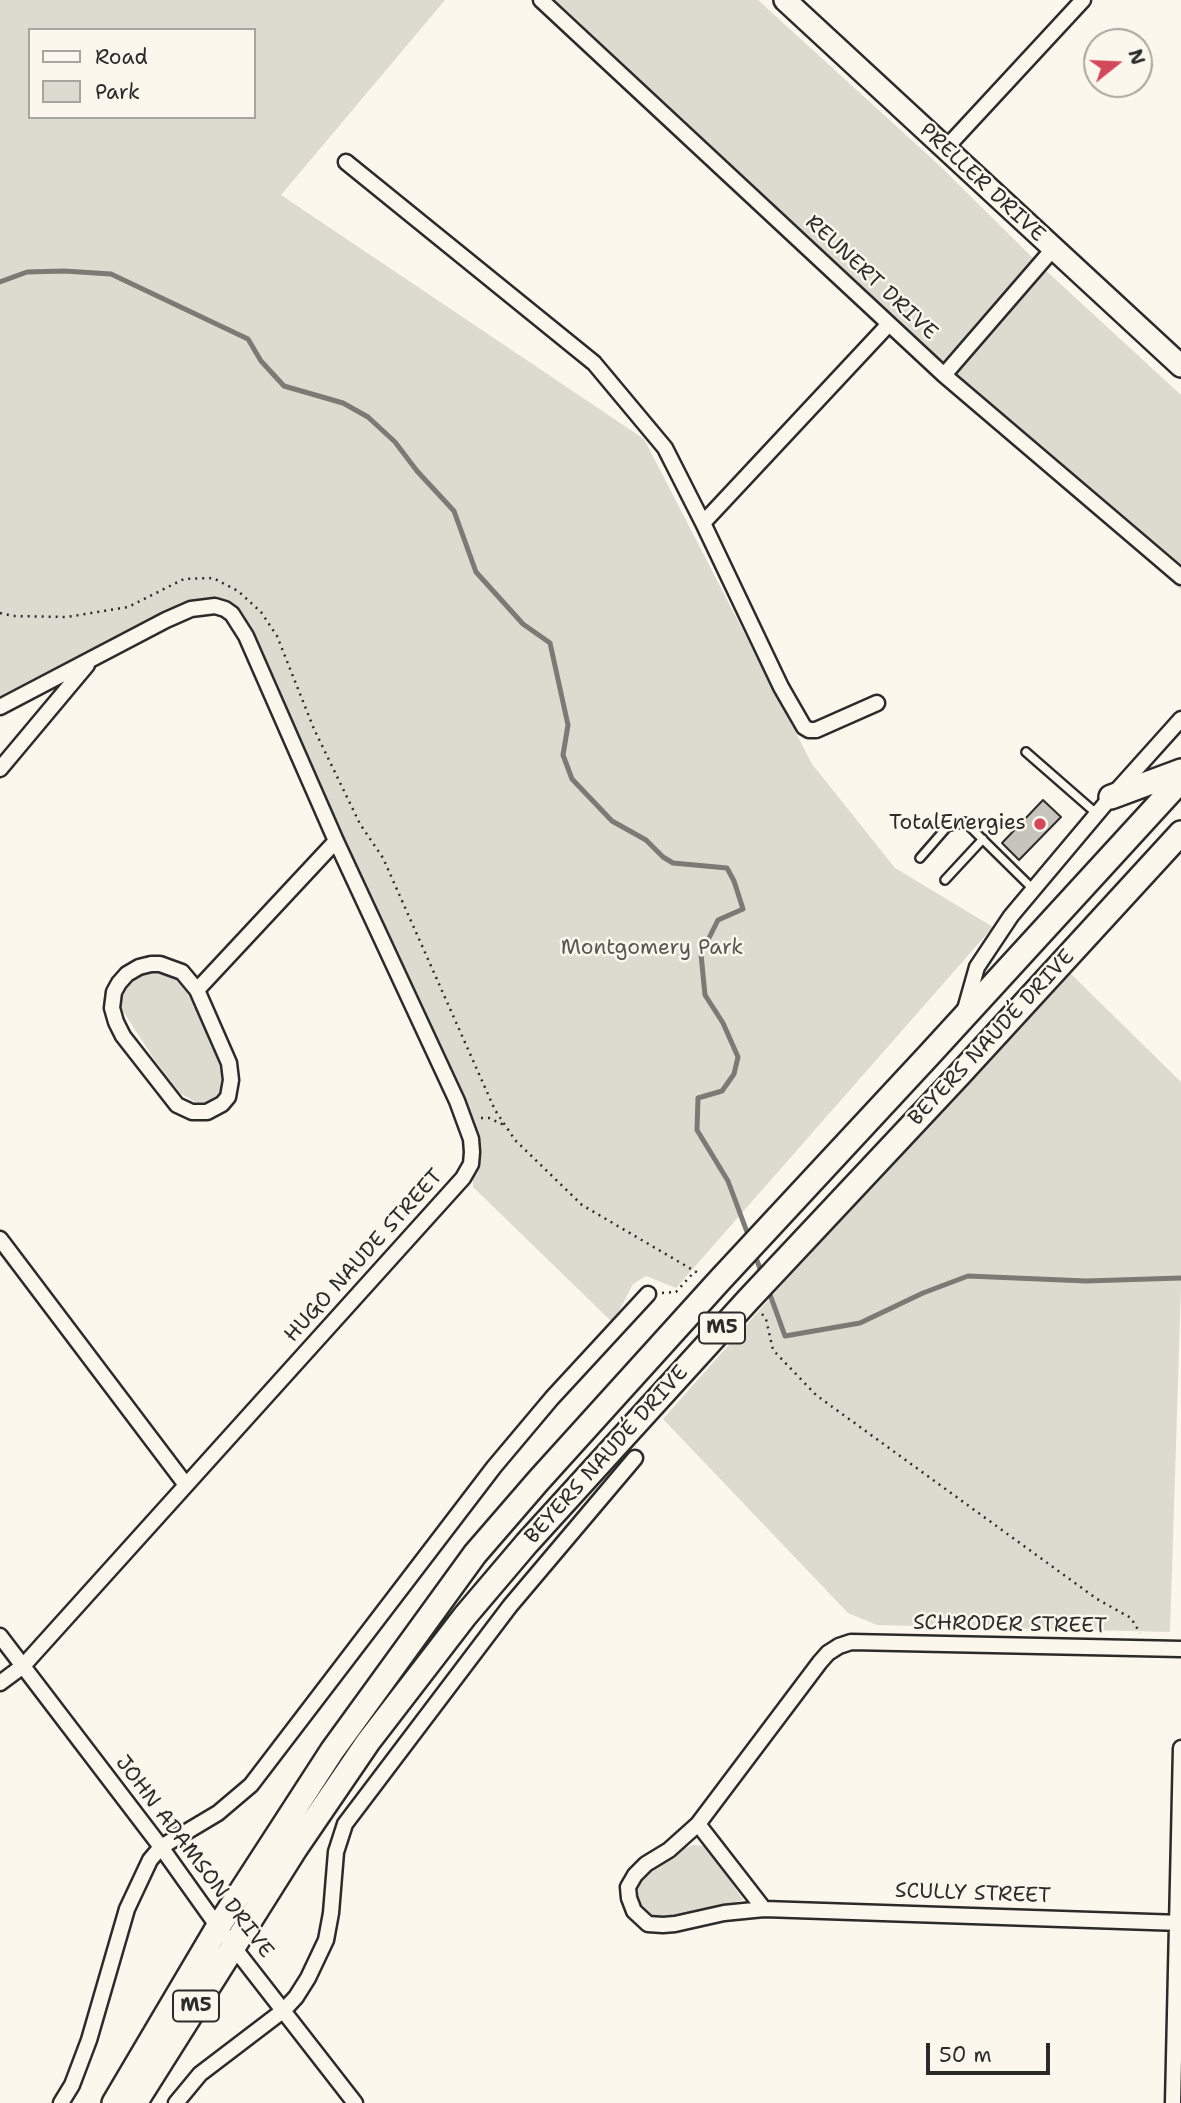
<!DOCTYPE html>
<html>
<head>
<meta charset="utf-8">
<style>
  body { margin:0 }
  #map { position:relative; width:1181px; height:2103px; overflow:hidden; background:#fbf7ec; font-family:"Shantell Sans",sans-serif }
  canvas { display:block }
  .legend { position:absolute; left:28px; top:28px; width:228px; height:91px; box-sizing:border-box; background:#fbf7ec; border:2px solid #a8a59f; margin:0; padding:9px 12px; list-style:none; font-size:21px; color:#2b2b2b }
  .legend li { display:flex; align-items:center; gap:14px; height:35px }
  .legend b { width:35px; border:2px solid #a8a59f }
  .north { position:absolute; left:1083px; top:28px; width:70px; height:70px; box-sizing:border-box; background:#fbf7ec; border:2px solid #a8a59f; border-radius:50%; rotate:72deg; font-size:19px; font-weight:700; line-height:28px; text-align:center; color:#2b2b2b }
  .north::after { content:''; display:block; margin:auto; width:24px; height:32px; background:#d1495b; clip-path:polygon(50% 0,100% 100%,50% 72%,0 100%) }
  .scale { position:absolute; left:926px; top:2043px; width:124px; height:32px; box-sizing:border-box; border:4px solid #2b2b2b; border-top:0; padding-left:9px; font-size:21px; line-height:24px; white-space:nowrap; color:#2b2b2b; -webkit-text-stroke:5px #fbf7ec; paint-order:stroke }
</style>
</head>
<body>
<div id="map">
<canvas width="1181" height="2103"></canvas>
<ul class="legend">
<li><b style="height:9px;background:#fbf7ec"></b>Road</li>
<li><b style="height:19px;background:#dddad0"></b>Park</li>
</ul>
<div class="north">N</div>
<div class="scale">50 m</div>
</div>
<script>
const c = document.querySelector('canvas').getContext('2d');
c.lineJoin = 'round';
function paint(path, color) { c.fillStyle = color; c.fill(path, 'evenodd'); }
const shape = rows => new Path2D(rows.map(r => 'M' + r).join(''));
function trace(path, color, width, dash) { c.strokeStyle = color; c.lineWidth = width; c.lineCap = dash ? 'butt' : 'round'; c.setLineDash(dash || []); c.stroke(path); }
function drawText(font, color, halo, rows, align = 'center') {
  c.font = font + ' "Shantell Sans",sans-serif'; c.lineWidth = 5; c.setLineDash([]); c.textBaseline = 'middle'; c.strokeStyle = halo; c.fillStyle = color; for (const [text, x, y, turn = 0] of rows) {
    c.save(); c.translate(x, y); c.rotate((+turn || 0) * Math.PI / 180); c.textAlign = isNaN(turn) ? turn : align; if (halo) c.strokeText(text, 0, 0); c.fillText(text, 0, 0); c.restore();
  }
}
const green = shape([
  [0,0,445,0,281,195,644,439,812,764,895,868,993,927,676,1288,646,1276,633,1284,613,1323,473,1187,472,1127,248,631,197,607,102,644,0,696],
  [30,30,254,30,254,117,30,117],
  [536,0,758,0,940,166,1042,267,1181,395,1181,590,947,368],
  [147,972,159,972,173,977,180,985,188,994,219,1055,225,1075,224,1084,218,1094,207,1102,195,1102,180,1093,156,1062,121,1008,123,992,132,980,136,976],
  [1070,973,1181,1082,1181,1288,1170,1632,877,1625,848,1613,663,1419,788,1278],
  [693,1845,707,1846,743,1900,668,1919,654,1919,642,1910,636,1898,637,1883,664,1857]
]);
const stream = shape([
  [0,282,27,272,64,271,111,274,248,339,261,361,284,386,343,403,368,417,395,442,417,471,454,511,476,572,523,624,550,643,568,725,563,755,572,779,612,821,646,840,663,857,673,863,727,868,734,881,743,909,718,920,701,954,705,995,723,1023,738,1057,734,1074,722,1091,698,1098,697,1130,728,1181,750,1240],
  [754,1253,763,1276],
  [768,1289,785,1336,860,1323,923,1293,968,1276,1086,1281,1181,1278]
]);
const building = shape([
  [1043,800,1061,817,1019,860,1002,843,1043,800]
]);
const path = shape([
  [0,613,13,616,67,617,128,607,184,579,213,578,238,591,261,612,277,636,314,729,360,824,383,858,495,1110,515,1140,582,1205,698,1273],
  [481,1118,489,1118,504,1125],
  [662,1293,676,1292,695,1271],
  [762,1314,766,1319,773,1350,816,1395,1097,1599,1131,1618,1140,1633]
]);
const lane = shape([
  [1026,752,1097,814],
  [920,858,947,827,965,822,1033,889],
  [945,880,983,839]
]);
const street = shape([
  [541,0,944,375,1181,577],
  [945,149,1083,0],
  [346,162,594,363,665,448,703,523],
  [944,375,1053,249],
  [877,703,816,730,809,730,804,727,781,687,703,523,889,324],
  [0,707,166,620,191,609,215,606,225,609,232,614,246,636,336,841,457,1101,471,1139,472,1152,471,1164,463,1178,23,1666,0,1683],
  [0,769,87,665],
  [151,964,160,964,182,972,197,990,229,1063,231,1080,228,1097,222,1104,207,1112,192,1112,177,1105,123,1036,116,1022,112,1008,114,992,119,983,127,974,139,967,151,964],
  [197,990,336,841],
  [964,1013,977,967,1011,916,1111,797,1181,719],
  [0,1239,186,1485],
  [0,1636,161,1847,218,1927,355,2103],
  [1181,1649,851,1642,839,1646,828,1653,820,1662,698,1824,669,1850,646,1864,635,1875,628,1887,629,1898,634,1911,648,1924,663,1925,675,1924,724,1913,764,1909,1181,1923],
  [698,1824,764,1909],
  [61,2103,72,2085,89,2040,127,1909,150,1860,161,1847,218,1813,251,1785,494,1467,552,1398,648,1294],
  [176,2103,200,2074,284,2010,296,1997,308,1978,326,1940,331,1913,336,1852,345,1824,510,1606,635,1458],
  [1173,2103,1181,1748]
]);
const secondary = shape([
  [785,0,1181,366]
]);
const primary = shape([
  [1111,797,1181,771],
  [114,2103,218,1927,332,1751,475,1554,539,1480,720,1280,929,1055,1181,780],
  [135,2103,295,1849,368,1742,465,1616,527,1543,748,1300,959,1075,1181,833]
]);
const markers = [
  [1040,824,7,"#d1495b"]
];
const shields = [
  [722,1328,46],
  [196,2006,46]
];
const shieldNames = [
  ["M5",722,1328],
  ["M5",196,2006]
];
const streetNames = [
  ["PRELLER DRIVE",982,183,43],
  ["REUNERT DRIVE",871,278,43],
  ["BEYERS NAUDÉ DRIVE",992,1038,-47],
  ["HUGO NAUDE STREET",364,1256,-48],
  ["BEYERS NAUDÉ DRIVE",607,1455,-48],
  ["SCHRODER STREET",1010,1625,1],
  ["JOHN ADAMSON DRIVE",194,1857,53],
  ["SCULLY STREET",973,1894,2]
];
const poiNames = [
  ["TotalEnergies",1026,824]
];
const parkNames = [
  ["Montgomery Park",652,949]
];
paint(green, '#dddad0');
trace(stream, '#7b7a75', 5);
paint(building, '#c7c4bc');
trace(building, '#2b2b2b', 2);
trace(lane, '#2b2b2b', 12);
trace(street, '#2b2b2b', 19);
trace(secondary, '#2b2b2b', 26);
trace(primary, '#2b2b2b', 28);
trace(path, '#2b2b2b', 2.5, [2, 5]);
trace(lane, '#fbf7ec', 7);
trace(street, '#fbf7ec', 14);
trace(secondary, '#fbf7ec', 21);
trace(primary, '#fbf7ec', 23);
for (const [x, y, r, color] of markers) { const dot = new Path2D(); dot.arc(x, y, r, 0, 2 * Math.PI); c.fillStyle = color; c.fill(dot); trace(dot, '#fbf7ec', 2.5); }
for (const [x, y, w] of shields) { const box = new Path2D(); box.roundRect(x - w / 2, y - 15.5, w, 31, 5); c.fillStyle = '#fbf7ec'; c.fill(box); trace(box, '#2b2b2b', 2); }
drawText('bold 19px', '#2b2b2b', null, shieldNames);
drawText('21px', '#2b2b2b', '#fbf7ec', streetNames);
drawText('21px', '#2b2b2b', '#fbf7ec', poiNames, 'right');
drawText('21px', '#585754', '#fbf7ec', parkNames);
</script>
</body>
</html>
